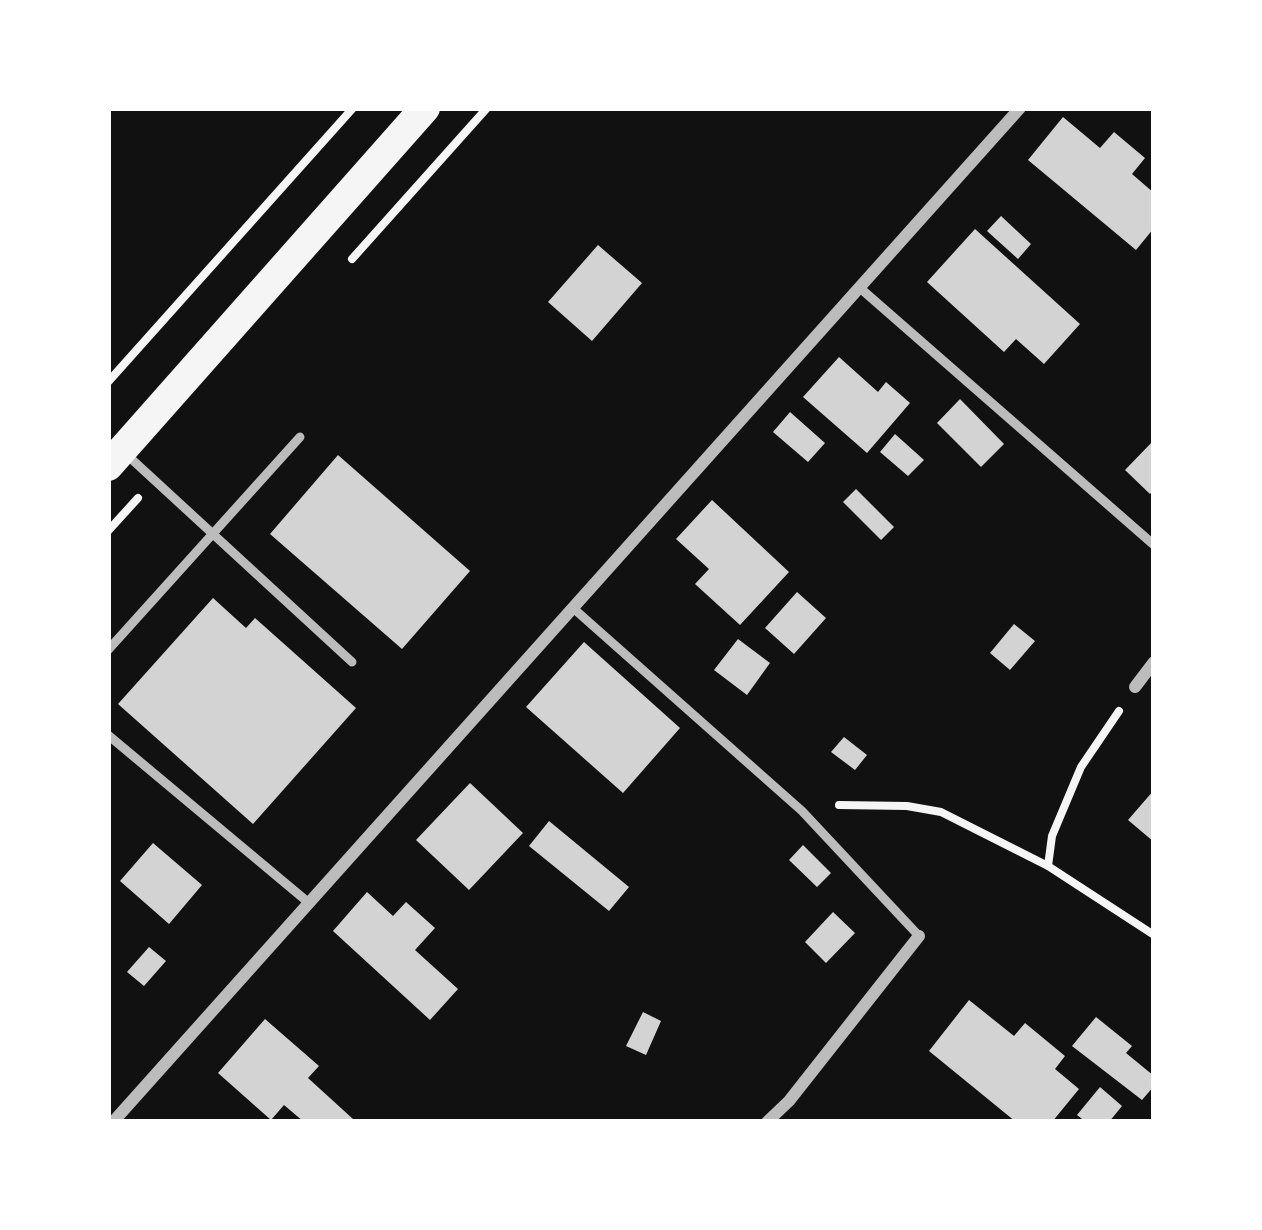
<!DOCTYPE html>
<html>
<head>
<meta charset="utf-8">
<style>
  body { margin:0 }
  #map { position:relative; width:1262px; height:1230px; overflow:hidden; background:#111; font-family:Rubik,sans-serif }
  canvas { display:block }
  .frame { position:absolute; inset:0; border:111px solid #fff; pointer-events:none }
</style>
</head>
<body>
<div id="map">
<canvas width="1262" height="1230"></canvas>
<div class="frame"></div>
</div>
<script>
const c = document.querySelector('canvas').getContext('2d');
c.lineJoin = 'round';
function paint(path, color) { c.fillStyle = color; c.fill(path, 'evenodd'); }
const shape = rows => new Path2D(rows.map(r => 'M' + r).join(''));
function trace(path, color, width, dash) { c.strokeStyle = color; c.lineWidth = width; c.lineCap = dash ? 'butt' : 'round'; c.setLineDash(dash || []); c.stroke(path); }
const building = shape([
  [1063,117,1100,148,1114,132,1145,158,1132,174,1154,193,1154,228,1136,250,1028,160],
  [1001,216,1031,244,1018,259,987,231],
  [975,229,1080,324,1044,364,1016,339,1004,352,927,282],
  [598,245,642,283,592,341,548,302],
  [839,357,878,392,886,382,910,403,867,453,803,397],
  [960,399,1004,444,981,467,937,423],
  [790,412,825,443,808,462,773,432],
  [895,434,924,460,908,476,880,452],
  [1154,440,1154,490,1150,494,1125,470],
  [338,455,470,571,402,649,270,534],
  [856,489,894,527,881,540,843,502],
  [712,500,789,572,740,625,695,584,709,569,676,539],
  [797,592,826,618,794,654,765,628],
  [213,598,246,628,255,618,356,708,253,824,118,704],
  [1014,624,1035,641,1010,670,990,653],
  [738,639,770,663,747,695,714,670],
  [584,642,680,728,623,793,526,707],
  [844,737,867,755,855,770,831,752],
  [470,783,523,833,469,890,416,840],
  [1154,790,1154,842,1128,820],
  [549,821,629,887,609,911,529,846],
  [153,843,202,885,169,924,120,881],
  [803,845,831,873,817,887,789,860],
  [367,892,393,916,406,902,435,928,415,950,458,989,430,1020,333,931],
  [833,912,855,933,826,963,805,942],
  [149,947,166,961,144,986,127,972],
  [969,1000,1014,1036,1025,1023,1065,1056,1055,1069,1079,1089,1052,1122,1016,1122,929,1051],
  [643,1012,661,1021,646,1055,626,1046],
  [1096,1017,1132,1046,1126,1053,1154,1076,1154,1086,1142,1100,1072,1046],
  [265,1019,319,1066,308,1078,353,1119,350,1122,304,1122,284,1105,271,1120,218,1073],
  [1100,1087,1122,1106,1109,1122,1086,1122,1077,1115]
]);
const path = shape([
  [352,259,487,108],
  [108,382,353,108],
  [108,531,138,498],
  [839,805,907,806,941,812,1048,866,1154,935],
  [1048,866,1052,836,1081,767,1119,711]
]);
const service = shape([
  [860,288,1154,545],
  [126,454,352,662],
  [573,608,802,811,919,936],
  [108,650,300,437],
  [108,735,309,903]
]);
const minor = shape([
  [1135,687,1154,662],
  [113,1122,1020,108],
  [767,1122,789,1101,919,936]
]);
const primary = shape([
  [108,466,425,108]
]);
paint(building, '#d3d3d3');
trace(path, '#f5f5f5', 8);
trace(service, '#bcbcbc', 9);
trace(minor, '#bcbcbc', 12);
trace(primary, '#f5f5f5', 30);
</script>
</body>
</html>
